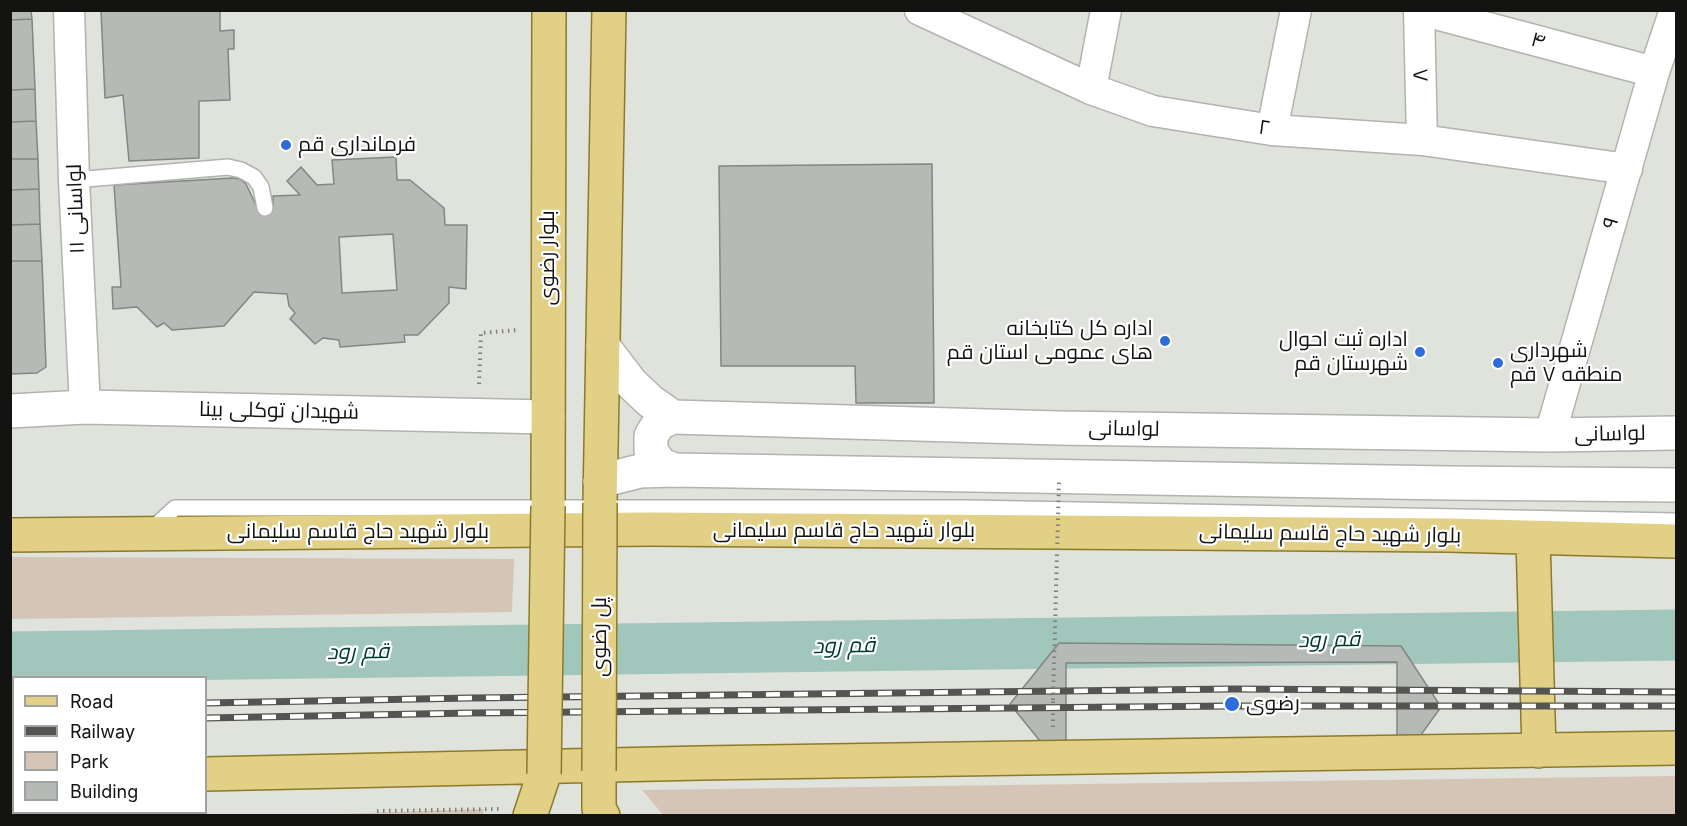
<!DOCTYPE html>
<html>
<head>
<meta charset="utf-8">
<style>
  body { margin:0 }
  #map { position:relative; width:1687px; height:826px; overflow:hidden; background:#e0e2dc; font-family:Inter,sans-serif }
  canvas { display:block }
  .frame { position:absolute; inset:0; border:12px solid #131311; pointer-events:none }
  .legend { position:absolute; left:12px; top:676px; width:195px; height:138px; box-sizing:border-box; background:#fff; border:2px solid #a1a1a0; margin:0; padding:8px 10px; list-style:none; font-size:18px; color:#131311 }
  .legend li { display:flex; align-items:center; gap:12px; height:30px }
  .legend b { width:30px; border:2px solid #a1a1a0 }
</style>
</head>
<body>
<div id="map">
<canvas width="1687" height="826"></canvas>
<div class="frame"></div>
<ul class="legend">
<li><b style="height:8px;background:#e2d086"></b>Road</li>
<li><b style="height:8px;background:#545451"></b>Railway</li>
<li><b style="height:16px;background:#d4c5b6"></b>Park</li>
<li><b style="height:16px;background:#b5bab6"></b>Building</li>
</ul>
</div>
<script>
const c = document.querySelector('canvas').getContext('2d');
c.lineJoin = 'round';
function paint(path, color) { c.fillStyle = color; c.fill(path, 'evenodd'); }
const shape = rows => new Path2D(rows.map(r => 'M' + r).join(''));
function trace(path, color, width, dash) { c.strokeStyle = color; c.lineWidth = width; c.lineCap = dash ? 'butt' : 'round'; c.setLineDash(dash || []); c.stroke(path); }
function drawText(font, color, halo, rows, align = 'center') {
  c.font = font + ' Inter,Cairo,sans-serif'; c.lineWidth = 4.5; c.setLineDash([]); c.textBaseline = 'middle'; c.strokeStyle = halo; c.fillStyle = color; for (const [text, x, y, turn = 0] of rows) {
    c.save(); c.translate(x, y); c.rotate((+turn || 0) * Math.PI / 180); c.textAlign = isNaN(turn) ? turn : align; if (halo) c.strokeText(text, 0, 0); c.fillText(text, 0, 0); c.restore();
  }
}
const green = shape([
  [11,557,514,559,512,612,11,619],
  [1676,776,1676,816,664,816,642,790],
  [483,809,484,815,310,815]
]);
const river = shape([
  [10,657,1676,635]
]);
const building = shape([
  [10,10,31,10,32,19,10,20,10,10],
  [220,10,220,31,234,30,234,49,228,49,230,100,199,101,199,158,129,161,123,95,105,98,101,11,220,10],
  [32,19,35,89,10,90,10,20,32,19],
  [35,89,36,121,10,122,10,90,35,89],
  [36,121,38,159,10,159,10,122,36,121],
  [396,157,397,180,410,180,444,208,445,225,467,225,466,289,449,287,449,303,418,335,404,335,405,342,340,347,339,340,323,338,315,344,290,319,295,313,289,306,287,294,254,292,224,326,172,330,164,323,157,327,137,307,113,309,112,287,121,287,114,185,233,178,240,179,246,184,257,207,273,208,273,196,300,195,287,181,301,167,317,185,334,184,332,160,396,157],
  [393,234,397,290,342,293,339,237,393,234],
  [10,159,38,159,39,189,10,190,10,159],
  [932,164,934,403,856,403,855,366,721,366,719,166,932,164],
  [39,189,40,224,10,225,10,190,39,189],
  [40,224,42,261,10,261,10,225,40,224],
  [10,261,42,261,46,367,37,373,10,374,10,261],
  [1059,643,1401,646,1441,707,1397,768,1053,757,1010,704,1059,643],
  [1397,662,1397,744,1066,746,1066,663,1397,662]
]);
const path = shape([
  [479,384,481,333,518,330],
  [1053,727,1053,700],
  [376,816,376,811,500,809]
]);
const service = shape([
  [74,180,228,167,241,170,254,177,261,187,265,208],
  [152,529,175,508,968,508,1676,521]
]);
const minor = shape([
  [69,10,74,180,85,407],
  [920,10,1091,89,1153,111,1272,130,1422,140,1627,169],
  [1419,10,1422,140],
  [1421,10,1654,72],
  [1091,89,1106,10],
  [1272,130,1296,10],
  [1550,435,1654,72,1675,10]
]);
const tertiary = shape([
  [673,417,659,423,651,436,651,451,660,464,674,470]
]);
const secondary = shape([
  [603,346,631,383,650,401,673,417,1058,428,1550,435,1676,433],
  [10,411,85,407,548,417],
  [600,481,640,471,674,470,1448,483,1676,485]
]);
const primary = shape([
  [600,503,609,10],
  [548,506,549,10],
  [10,535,651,529,1449,535,1676,541],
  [1533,538,1539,751],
  [599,771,599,809,603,816],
  [206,774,701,763,1676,748],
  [10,779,14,779],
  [530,816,544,774]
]);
const rail = shape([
  [206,703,471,698,1233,689,1676,692],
  [10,707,14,707],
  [206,718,472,713,1232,706,1676,706],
  [10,722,14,721]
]);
const pathBridge = shape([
  [1053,700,1059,482]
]);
const primaryBridge = shape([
  [599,771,600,503],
  [544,774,548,506]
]);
const markers = [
  [286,145,6,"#2f6cd9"],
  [1165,341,6,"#2f6cd9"],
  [1420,352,6,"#2f6cd9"],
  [1498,363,6,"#2f6cd9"],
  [1232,704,8,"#2f6cd9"]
];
const streetNames = [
  ["۴",1538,41,15],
  ["۸",1421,75,-91],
  ["۲",1264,128,8],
  ["لواسانی ۱۱",76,209,-92],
  ["۹",1611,223,-74],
  ["بلوار رضوی",548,258,-90],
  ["شهیدان توکلی بینا",279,411,1],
  ["لواسانی",1124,429,1],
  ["لواسانی",1610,434,-1],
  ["بلوار شهید حاج قاسم سلیمانی",844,531],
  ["بلوار شهید حاج قاسم سلیمانی",358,532],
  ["بلوار شهید حاج قاسم سلیمانی",1330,534,1],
  ["پل رضوی",600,637,-90]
];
const poiNames = [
  ["فرمانداری قم",298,145],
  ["اداره کل کتابخانه",1153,329,"right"],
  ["های عمومی استان قم",1153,353,"right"],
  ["اداره ثبت احوال",1408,340,"right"],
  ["شهرستان قم",1408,364,"right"],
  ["شهرداری",1510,351],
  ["منطقه ۷ قم",1510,375],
  ["رضوی",1246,704]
];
const waterNames = [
  ["قم رود",1329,640,-1],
  ["قم رود",844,646,-1],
  ["قم رود",358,652,-1]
];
paint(green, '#d4c5b6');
trace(river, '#a1c6bc', 51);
paint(building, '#b5bab6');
trace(building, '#828783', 1.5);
trace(service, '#b1b3ad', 18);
trace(minor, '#b1b3ad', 33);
trace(tertiary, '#b1b3ad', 36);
trace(secondary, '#b1b3ad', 36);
trace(primary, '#8d7a29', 36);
trace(path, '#7f807c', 4, [1.5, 4.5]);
trace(service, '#fff', 15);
trace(minor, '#fff', 30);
trace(tertiary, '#fff', 33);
trace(secondary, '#fff', 33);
trace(primary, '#e2d086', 33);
trace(rail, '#545451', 7);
trace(rail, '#fff', 4.5, [14]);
trace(primaryBridge, '#8d7a29', 36, []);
trace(pathBridge, '#7f807c', 4, [1.5, 4.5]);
trace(primaryBridge, '#e2d086', 33);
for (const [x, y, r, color] of markers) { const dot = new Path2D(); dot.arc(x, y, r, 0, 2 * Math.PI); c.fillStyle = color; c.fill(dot); trace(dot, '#fff', 2); }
drawText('21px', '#131311', '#fff', streetNames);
drawText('21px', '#131311', '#fff', poiNames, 'left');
drawText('italic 22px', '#013a31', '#fff', waterNames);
</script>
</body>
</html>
